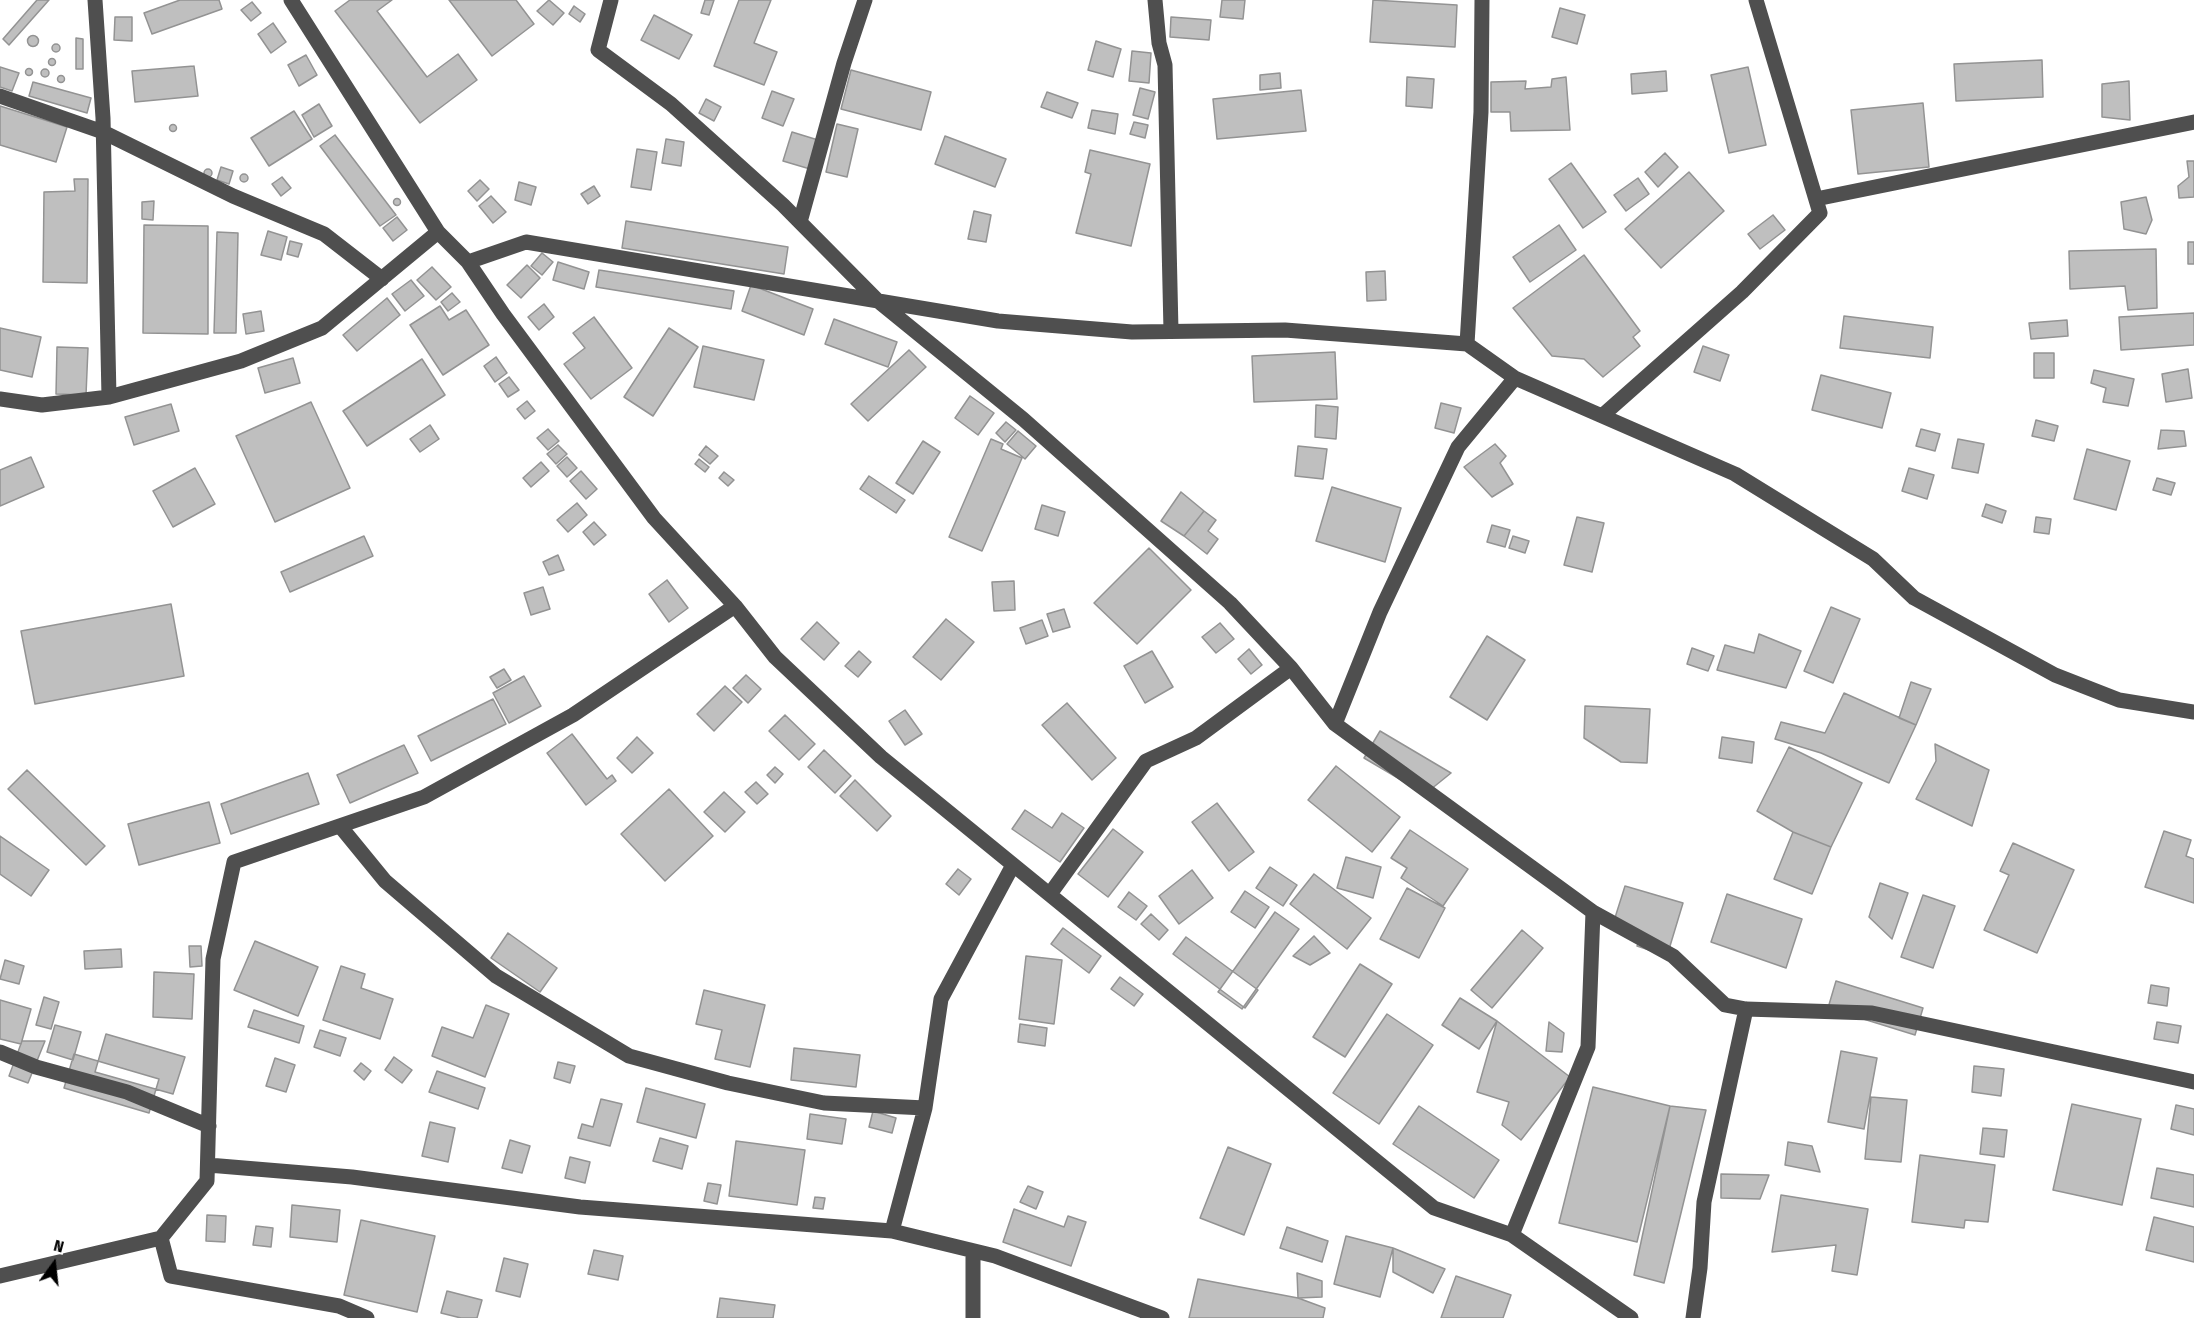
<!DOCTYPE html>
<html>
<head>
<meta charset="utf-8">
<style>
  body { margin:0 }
  #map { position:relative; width:2194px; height:1318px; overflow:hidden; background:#fff; font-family:"Fira Sans Condensed",sans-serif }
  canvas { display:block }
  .north { position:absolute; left:24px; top:1234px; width:60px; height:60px; -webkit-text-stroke:4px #fff; paint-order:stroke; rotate:15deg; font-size:16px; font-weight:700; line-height:24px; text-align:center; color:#000 }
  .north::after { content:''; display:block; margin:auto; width:21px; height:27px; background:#000; clip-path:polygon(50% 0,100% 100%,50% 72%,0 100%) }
</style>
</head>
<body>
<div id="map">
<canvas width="2194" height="1318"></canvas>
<div class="north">N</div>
</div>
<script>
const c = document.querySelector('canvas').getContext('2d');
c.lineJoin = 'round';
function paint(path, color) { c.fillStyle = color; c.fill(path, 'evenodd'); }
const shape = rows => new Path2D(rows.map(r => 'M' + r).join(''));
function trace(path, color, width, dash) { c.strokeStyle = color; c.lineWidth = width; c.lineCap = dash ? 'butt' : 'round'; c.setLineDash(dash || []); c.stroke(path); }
const building = shape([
  [37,0,49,0,9,45,3,39,37,0],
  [180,0,219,0,222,9,152,34,144,13,180,0],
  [350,0,392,0,377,11,427,77,458,54,477,80,420,123,335,11,350,0],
  [449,0,516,0,534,24,492,56,449,0],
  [549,0,564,13,553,25,537,11,549,0],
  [705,0,714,0,709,15,701,13,705,0],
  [739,0,771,0,754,43,777,52,764,85,714,66,739,0],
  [1222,0,1245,0,1243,19,1220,17,1222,0],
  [1373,0,1457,5,1455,47,1370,42,1373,0],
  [252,2,261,13,251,21,241,10,252,2],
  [574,6,585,14,580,22,569,14,574,6],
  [1560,8,1585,15,1577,44,1552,37,1560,8],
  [654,15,692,35,679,59,641,40,654,15],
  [115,17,132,17,132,41,114,40,115,17],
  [1171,17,1211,20,1209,40,1170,37,1171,17],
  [273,23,286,42,271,53,258,34,273,23],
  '27.5 41a5.5 5.5 0 1 1 11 0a5.5 5.5 0 1 1-11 0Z',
  [76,38,83,39,83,69,76,69,76,38],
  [1096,41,1121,49,1113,77,1088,70,1096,41],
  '52 48a4 4 0 1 1 8 0a4 4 0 1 1-8 0Z',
  [1132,51,1151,53,1149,83,1129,81,1132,51],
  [306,55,317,75,299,86,288,65,306,55],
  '48.5 62a3.5 3.5 0 1 1 7 0a3.5 3.5 0 1 1-7 0Z',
  [2042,60,2043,97,1956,101,1954,64,2042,60],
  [194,66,198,96,135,102,132,71,194,66],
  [0,67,19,73,12,91,0,87,0,67],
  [1748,67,1766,145,1729,153,1711,75,1748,67],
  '25.5 72a3.5 3.5 0 1 1 7 0a3.5 3.5 0 1 1-7 0Z',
  '41 73a4 4 0 1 1 8 0a4 4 0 1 1-8 0Z',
  [851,70,931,92,921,130,841,109,851,70],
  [1666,71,1667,91,1632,94,1631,74,1666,71],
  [1280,73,1281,88,1260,90,1260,75,1280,73],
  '57.5 79a3.5 3.5 0 1 1 7 0a3.5 3.5 0 1 1-7 0Z',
  [1407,77,1434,79,1432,108,1406,106,1407,77],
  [1566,77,1570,130,1511,131,1510,112,1491,112,1491,82,1526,81,1525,89,1551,87,1552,79,1566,77],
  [2129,81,2130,120,2102,117,2102,84,2129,81],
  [33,82,91,98,87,113,29,96,33,82],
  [1140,88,1155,92,1148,119,1133,115,1140,88],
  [1301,90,1306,131,1217,139,1213,99,1301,90],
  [772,91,794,99,783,126,762,118,772,91],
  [1047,92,1078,103,1072,118,1041,107,1047,92],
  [706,99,721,107,714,121,699,113,706,99],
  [1923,103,1929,167,1858,174,1851,110,1923,103],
  [319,104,332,126,314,137,302,115,319,104],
  [0,106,67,127,56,162,0,145,0,106],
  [1092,110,1118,114,1115,134,1088,128,1092,110],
  [294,111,312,139,269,166,251,138,294,111],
  [1134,122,1148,125,1145,138,1130,134,1134,122],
  [837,124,858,129,847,177,826,172,837,124],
  '169.5 128a3.5 3.5 0 1 1 7 0a3.5 3.5 0 1 1-7 0Z',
  [792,132,818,140,810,169,783,161,792,132],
  [335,135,396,215,380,226,320,146,335,135],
  [945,136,1006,159,995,187,935,164,945,136],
  [666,139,684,142,681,166,662,163,666,139],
  [637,149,657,152,651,190,631,187,637,149],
  [1090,150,1150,164,1131,246,1076,233,1091,174,1085,172,1090,150],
  [1665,153,1678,167,1658,187,1645,172,1665,153],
  [2187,161,2194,161,2194,197,2179,198,2178,186,2189,177,2187,161],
  [1571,163,1606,212,1583,228,1549,179,1571,163],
  [221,167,233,171,229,184,217,180,221,167],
  '204 173a4 4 0 1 1 8 0a4 4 0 1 1-8 0Z',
  [1689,172,1724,211,1661,268,1625,229,1689,172],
  '240 178a4 4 0 1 1 8 0a4 4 0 1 1-8 0Z',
  [282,177,291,188,281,196,272,184,282,177],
  [1638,178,1649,194,1626,211,1614,195,1638,178],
  [74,179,88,179,87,283,43,282,44,192,75,191,74,179],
  [480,180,489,189,477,201,468,191,480,180],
  [519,182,536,187,531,205,515,200,519,182],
  [594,186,600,196,588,204,581,194,594,186],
  [491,196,506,212,493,223,479,206,491,196],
  [2146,197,2152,220,2146,234,2124,229,2121,202,2146,197],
  '393.5 202a3.5 3.5 0 1 1 7 0a3.5 3.5 0 1 1-7 0Z',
  [154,201,153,220,142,219,142,202,154,201],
  [974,211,991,215,986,242,968,239,974,211],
  [1773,215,1785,230,1760,249,1748,234,1773,215],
  [397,217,407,230,393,241,383,228,397,217],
  [626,221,788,247,784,274,622,248,626,221],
  [144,225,208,226,208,334,143,333,144,225],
  [1559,225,1576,250,1530,282,1513,257,1559,225],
  [268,231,287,237,281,260,261,255,268,231],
  [217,232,238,233,236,333,214,333,217,232],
  [290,241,302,244,298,257,287,254,290,241],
  [2188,242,2194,242,2194,264,2188,264,2188,242],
  [2156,249,2157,308,2128,310,2125,286,2070,289,2069,251,2156,249],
  [542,253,553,262,542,275,531,266,542,253],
  [1584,255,1640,331,1633,337,1640,346,1603,377,1584,359,1552,356,1513,308,1584,255],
  [558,262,589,272,584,289,553,280,558,262],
  [527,265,540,278,521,298,507,285,527,265],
  [432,267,451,287,436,300,417,280,432,267],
  [599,270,734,291,731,309,596,287,599,270],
  [1385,271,1386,300,1367,301,1366,272,1385,271],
  [411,280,424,296,405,311,392,294,411,280],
  [751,285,813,309,804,335,742,311,751,285],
  [452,293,460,302,448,311,441,302,452,293],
  [387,298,400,315,357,351,343,335,387,298],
  [544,304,554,317,539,330,528,317,544,304],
  [440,306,449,320,466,310,489,345,443,375,410,325,440,306],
  [261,311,264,331,246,334,243,314,261,311],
  [2194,313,2194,345,2121,350,2119,317,2194,313],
  [1844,316,1933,327,1930,358,1840,348,1844,316],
  [594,317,632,368,591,399,564,364,585,348,573,333,594,317],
  [834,319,897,342,888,367,825,344,834,319],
  [2067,320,2068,336,2031,339,2029,323,2067,320],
  [0,328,41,337,32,377,0,370,0,328],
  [669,328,698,347,653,416,624,397,669,328],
  [703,346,764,360,754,400,694,387,703,346],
  [1703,346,1729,355,1720,381,1694,372,1703,346],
  [57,347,88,348,86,395,56,394,57,347],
  [909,350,926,367,868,421,851,404,909,350],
  [1335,352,1337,399,1254,402,1252,356,1335,352],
  [2034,353,2054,353,2054,378,2034,378,2034,353],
  [496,357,507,373,495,382,484,366,496,357],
  [293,358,300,383,265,393,258,368,293,358],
  [422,359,445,395,367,446,343,411,422,359],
  [2188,369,2192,398,2166,402,2162,374,2188,369],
  [2094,370,2134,379,2128,406,2103,402,2106,388,2091,383,2094,370],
  [1821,375,1891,393,1882,428,1812,410,1821,375],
  [509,377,519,390,508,397,499,384,509,377],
  [970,396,994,413,978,435,955,418,970,396],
  [527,401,535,411,525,419,517,409,527,401],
  [311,402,350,488,275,522,236,436,311,402],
  [1441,403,1461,408,1454,433,1435,428,1441,403],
  [171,404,179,431,134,445,125,417,171,404],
  [1316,405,1338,407,1336,439,1315,437,1316,405],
  [2036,420,2058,426,2054,441,2032,436,2036,420],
  [1006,422,1016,430,1005,442,996,433,1006,422],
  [430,425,439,439,420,452,410,439,430,425],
  [548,429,559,441,548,450,537,438,548,429],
  [1921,429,1940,434,1935,451,1916,446,1921,429],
  [2161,430,2184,431,2186,446,2158,449,2161,430],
  [1018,431,1036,446,1025,459,1007,444,1018,431],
  [991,439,1003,444,1001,449,1022,458,982,551,949,537,991,439],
  [1958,439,1984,444,1978,473,1952,468,1958,439],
  [923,441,940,452,913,494,896,483,923,441],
  [1495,444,1506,456,1500,463,1513,484,1492,497,1464,467,1495,444],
  [558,445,567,454,556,464,547,454,558,445],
  [706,446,718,456,710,464,699,455,706,446],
  [1298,446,1327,449,1323,479,1295,476,1298,446],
  [2087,449,2130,461,2116,510,2074,499,2087,449],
  [31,457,44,487,0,506,0,470,31,457],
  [567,457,577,468,567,477,557,466,567,457],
  [699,459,709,467,705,472,695,464,699,459],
  [541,462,549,471,531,487,523,478,541,462],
  [195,468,215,504,173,527,153,491,195,468],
  [1909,468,1934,475,1927,499,1902,491,1909,468],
  [581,471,597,489,586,499,570,481,581,471],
  [724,472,734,480,728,486,719,478,724,472],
  [869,476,905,500,896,513,860,489,869,476],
  [2157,478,2175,483,2171,495,2153,490,2157,478],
  [1332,487,1401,508,1385,562,1316,541,1332,487],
  [1181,492,1204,511,1184,536,1161,521,1181,492],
  [577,503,587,515,568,532,557,520,577,503],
  [1986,504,2006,511,2002,523,1982,516,1986,504],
  [1042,505,1065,512,1058,536,1035,529,1042,505],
  [1204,511,1216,520,1208,531,1218,539,1207,554,1184,536,1204,511],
  [1577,517,1604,523,1592,572,1564,565,1577,517],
  [2036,517,2051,519,2049,534,2034,532,2036,517],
  [594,522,606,535,594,545,583,532,594,522],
  [1492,525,1510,530,1505,547,1487,542,1492,525],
  [364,536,373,556,290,592,281,572,364,536],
  [1513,536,1529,541,1525,553,1509,548,1513,536],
  [1149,548,1191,590,1137,644,1094,603,1149,548],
  [558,555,564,570,549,575,543,562,558,555],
  [667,580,688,608,669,622,649,594,667,580],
  [1014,581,1015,610,994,611,992,582,1014,581],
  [543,587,550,609,531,615,524,593,543,587],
  [171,604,184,676,35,704,21,631,171,604],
  [1831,607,1860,619,1833,683,1804,671,1831,607],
  [1064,609,1070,627,1053,632,1047,614,1064,609],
  [946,619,974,642,941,680,913,657,946,619],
  [1042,620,1048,636,1026,644,1020,628,1042,620],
  [817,622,839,643,824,660,801,639,817,622],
  [1220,623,1234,639,1216,653,1202,637,1220,623],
  [1759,634,1801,651,1786,688,1717,670,1725,645,1754,653,1759,634],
  [1487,636,1525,660,1487,720,1450,697,1487,636],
  [1692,648,1714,656,1708,671,1687,664,1692,648],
  [1249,649,1262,665,1251,674,1238,659,1249,649],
  [859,651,871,662,858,677,845,666,859,651],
  [1152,651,1173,687,1145,703,1124,666,1152,651],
  [504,669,511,680,497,688,490,677,504,669],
  [746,675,761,689,748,703,733,688,746,675],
  [524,676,541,706,509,723,493,693,524,676],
  [1911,682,1931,689,1916,725,1899,718,1911,682],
  [725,686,742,702,714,731,697,714,725,686],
  [1844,693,1916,725,1889,783,1821,753,1775,739,1781,722,1825,733,1844,693],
  [493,699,506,724,431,761,418,736,493,699],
  [1067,703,1116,758,1092,780,1042,725,1067,703],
  [1585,706,1650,709,1647,763,1621,762,1584,738,1585,706],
  [905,710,922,734,905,745,889,721,905,710],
  [785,715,815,744,799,760,769,731,785,715],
  [1380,731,1451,773,1425,794,1364,758,1380,731],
  [572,734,607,779,612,775,616,781,586,805,547,753,572,734],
  [637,737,653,753,632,773,617,758,637,737],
  [1722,737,1754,742,1752,763,1719,758,1722,737],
  [1935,744,1989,770,1972,826,1916,799,1936,761,1935,744],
  [404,745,418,773,350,803,337,775,404,745],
  [1789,747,1862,783,1831,847,1793,832,1757,811,1789,747],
  [824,750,851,776,835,793,808,767,824,750],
  [1336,766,1400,817,1372,852,1308,800,1336,766],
  [775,767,783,774,775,783,767,775,775,767],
  [27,770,105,846,86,865,8,789,27,770],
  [308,773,319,804,231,834,221,804,308,773],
  [855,780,891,816,877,831,840,796,855,780],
  [756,782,768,794,757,804,745,792,756,782],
  [669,789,713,836,665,881,621,834,669,789],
  [724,792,745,812,725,832,704,812,724,792],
  [209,802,220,843,139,865,128,824,209,802],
  [1217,803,1254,852,1229,871,1192,822,1217,803],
  [1025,810,1052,828,1062,813,1084,828,1060,862,1012,829,1025,810],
  [1113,829,1143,852,1108,897,1078,874,1113,829],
  [1410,830,1468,869,1443,906,1401,878,1407,868,1391,858,1410,830],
  [2164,831,2191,840,2186,856,2194,859,2194,903,2145,887,2164,831],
  [1793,832,1831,847,1812,894,1774,879,1793,832],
  [0,836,49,870,31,896,0,874,0,836],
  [2013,843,2074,870,2037,953,1984,930,2009,875,2000,871,2013,843],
  [1346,857,1381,867,1373,898,1337,888,1346,857],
  [1270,867,1297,885,1283,906,1256,888,1270,867],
  [958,869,971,879,959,895,946,884,958,869],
  [1192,870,1213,898,1179,924,1159,896,1192,870],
  [1314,874,1371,918,1347,949,1290,904,1314,874],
  [1880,883,1908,893,1892,939,1869,917,1880,883],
  [1625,886,1683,903,1667,956,1637,946,1642,933,1613,924,1625,886],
  [1407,888,1445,908,1419,958,1380,939,1407,888],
  [1245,891,1269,907,1255,928,1231,912,1245,891],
  [1129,892,1147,906,1136,920,1118,907,1129,892],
  [1727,894,1802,919,1786,968,1711,942,1727,894],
  [1923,895,1955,906,1933,968,1901,957,1923,895],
  [1275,912,1299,929,1242,1009,1218,992,1275,912],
  [1151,914,1168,930,1159,940,1141,924,1151,914],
  [1063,928,1101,956,1089,973,1051,944,1063,928],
  [1522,930,1543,948,1492,1008,1471,990,1522,930],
  [508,933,557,968,540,992,491,958,508,933],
  [1314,936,1330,953,1310,965,1293,956,1314,936],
  [1186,937,1258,990,1245,1008,1173,954,1186,937],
  [255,941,318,967,298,1016,234,990,255,941],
  [189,946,201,946,202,966,190,967,189,946],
  [121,949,122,967,85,969,84,951,121,949],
  [1026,956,1062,960,1054,1024,1019,1019,1026,956],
  [5,960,24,966,19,984,0,979,5,960],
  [1360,964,1392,984,1345,1057,1313,1037,1360,964],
  [341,966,365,974,361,988,393,999,380,1039,323,1020,341,966],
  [154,972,194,974,192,1019,153,1017,154,972],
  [1120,977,1143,994,1134,1006,1111,989,1120,977],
  [1836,981,1923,1008,1915,1035,1828,1008,1836,981],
  [2151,985,2169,988,2167,1006,2148,1003,2151,985],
  [704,990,765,1005,750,1067,715,1059,722,1030,696,1024,704,990],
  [44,997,59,1002,51,1029,36,1025,44,997],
  [1460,998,1497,1021,1479,1049,1442,1025,1460,998],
  [0,1000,31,1009,21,1044,0,1039,0,1000],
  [486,1005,509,1014,485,1077,432,1056,442,1027,473,1038,486,1005],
  [254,1010,304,1026,299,1043,248,1027,254,1010],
  [1387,1014,1433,1045,1379,1124,1333,1093,1387,1014],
  [1497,1021,1570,1077,1521,1140,1502,1125,1509,1102,1477,1092,1497,1021],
  [1549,1022,1564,1033,1562,1052,1546,1051,1549,1022],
  [2157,1022,2181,1026,2178,1043,2154,1039,2157,1022],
  [1020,1024,1047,1028,1045,1046,1018,1042,1020,1024],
  [55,1025,81,1032,73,1060,47,1052,55,1025],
  [320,1030,346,1038,340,1056,314,1047,320,1030],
  [106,1034,185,1057,173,1094,95,1072,106,1034],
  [22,1041,45,1041,28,1083,9,1076,22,1041],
  [794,1048,860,1055,856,1087,791,1080,794,1048],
  [1841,1051,1877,1058,1864,1129,1828,1122,1841,1051],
  [74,1054,159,1079,149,1113,64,1088,74,1054],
  [394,1057,412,1070,402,1083,385,1070,394,1057],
  [275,1058,295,1065,286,1092,266,1086,275,1058],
  [558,1062,575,1066,570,1083,554,1078,558,1062],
  [361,1063,371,1071,364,1080,354,1071,361,1063],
  [1974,1066,2004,1069,2001,1096,1972,1092,1974,1066],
  [437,1071,485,1088,478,1109,429,1092,437,1071],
  [1593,1087,1670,1106,1637,1242,1559,1223,1593,1087],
  [646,1088,705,1104,696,1138,637,1122,646,1088],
  [1871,1097,1907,1100,1901,1162,1865,1159,1871,1097],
  [601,1099,622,1104,610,1146,578,1138,582,1124,593,1127,601,1099],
  [2072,1104,2141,1119,2122,1205,2053,1190,2072,1104],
  [2176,1105,2194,1109,2194,1135,2171,1129,2176,1105],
  [1419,1106,1499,1160,1474,1198,1393,1144,1419,1106],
  [1670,1106,1706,1110,1664,1283,1634,1275,1670,1106],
  [873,1111,896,1118,892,1133,869,1127,873,1111],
  [810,1114,846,1119,842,1144,807,1139,810,1114],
  [430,1122,455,1128,448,1162,422,1156,430,1122],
  [1983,1128,2007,1130,2004,1157,1980,1154,1983,1128],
  [660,1138,688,1146,682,1169,653,1161,660,1138],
  [510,1140,530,1146,522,1173,502,1168,510,1140],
  [736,1141,805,1150,797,1205,729,1196,736,1141],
  [1788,1142,1812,1146,1820,1172,1785,1165,1788,1142],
  [1228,1147,1271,1164,1244,1235,1200,1218,1228,1147],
  [1920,1155,1995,1165,1988,1222,1965,1220,1964,1228,1912,1222,1920,1155],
  [570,1157,590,1162,585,1183,565,1178,570,1157],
  [2157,1168,2194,1175,2194,1207,2151,1198,2157,1168],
  [1721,1174,1769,1175,1760,1199,1721,1198,1721,1174],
  [708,1183,721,1185,717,1204,704,1201,708,1183],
  [1028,1186,1043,1192,1036,1209,1020,1202,1028,1186],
  [1781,1195,1868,1209,1857,1275,1832,1271,1836,1245,1772,1252,1781,1195],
  [815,1197,825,1198,823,1209,813,1208,815,1197],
  [292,1205,340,1210,337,1242,290,1237,292,1205],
  [1014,1209,1064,1227,1068,1216,1086,1222,1071,1266,1003,1242,1014,1209],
  [207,1215,226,1216,225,1242,206,1241,207,1215],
  [2154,1217,2194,1227,2194,1262,2146,1250,2154,1217],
  [361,1220,435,1236,417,1312,344,1295,361,1220],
  [256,1226,273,1228,271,1247,253,1245,256,1226],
  [1287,1227,1328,1241,1322,1262,1280,1248,1287,1227],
  [1346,1236,1393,1248,1380,1297,1334,1284,1346,1236],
  [1393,1248,1445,1269,1433,1293,1393,1272,1393,1248],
  [594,1250,623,1256,618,1280,588,1274,594,1250],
  [504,1258,528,1264,520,1297,496,1291,504,1258],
  [1297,1273,1322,1281,1322,1297,1298,1298,1297,1273],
  [1456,1276,1511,1295,1503,1318,1441,1318,1456,1276],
  [1198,1279,1298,1298,1325,1308,1323,1318,1189,1318,1198,1279],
  [447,1291,482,1300,477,1318,461,1318,441,1313,447,1291],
  [720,1298,775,1305,773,1318,717,1318,720,1298]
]);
const minor = shape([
  [95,0,103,118,109,397],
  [291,0,438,232,468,262,503,314,654,518,735,606,775,657,881,757,1434,1208,1512,1235,1631,1318],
  [611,0,598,50,671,104,783,205,878,301,1023,419,1230,603,1291,668,1335,724,1593,912,1673,956,1725,1005,1746,1009,1872,1013,2194,1082],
  [1155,0,1159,43,1165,65,1171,331],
  [0,96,103,132,233,196,324,234,382,279],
  [1816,199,2194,122],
  [800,222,844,63,865,0],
  [468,262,526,242,998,321,1132,332,1285,330,1467,344,1515,378,1735,474,1873,559,1914,598,2055,675,2119,700,2194,712],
  [1467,344,1481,112,1482,0],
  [0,399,42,405,109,397,241,361,322,328,438,232],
  [1603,415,1742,292,1820,213,1756,0],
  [1335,724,1380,612,1458,447,1515,378],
  [340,826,385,881,496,976,629,1056,728,1083,824,1103,925,1108],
  [1050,894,1146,761,1196,738,1291,668],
  [0,1052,36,1067,127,1092,209,1126],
  [208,1165,352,1177,580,1207,892,1231,925,1108,941,999,1013,865],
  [892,1231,995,1256,1162,1318],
  [1512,1235,1588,1047,1593,912],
  [161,1238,171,1276,339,1306,367,1318],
  [973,1251,973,1318],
  [0,1276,161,1238,207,1181,213,959,234,862,424,797,573,715,735,606],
  [1693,1318,1700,1268,1704,1202,1746,1009]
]);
paint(building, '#bfbfbf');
trace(building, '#939393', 1.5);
trace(minor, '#4f4f4f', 15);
</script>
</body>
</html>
